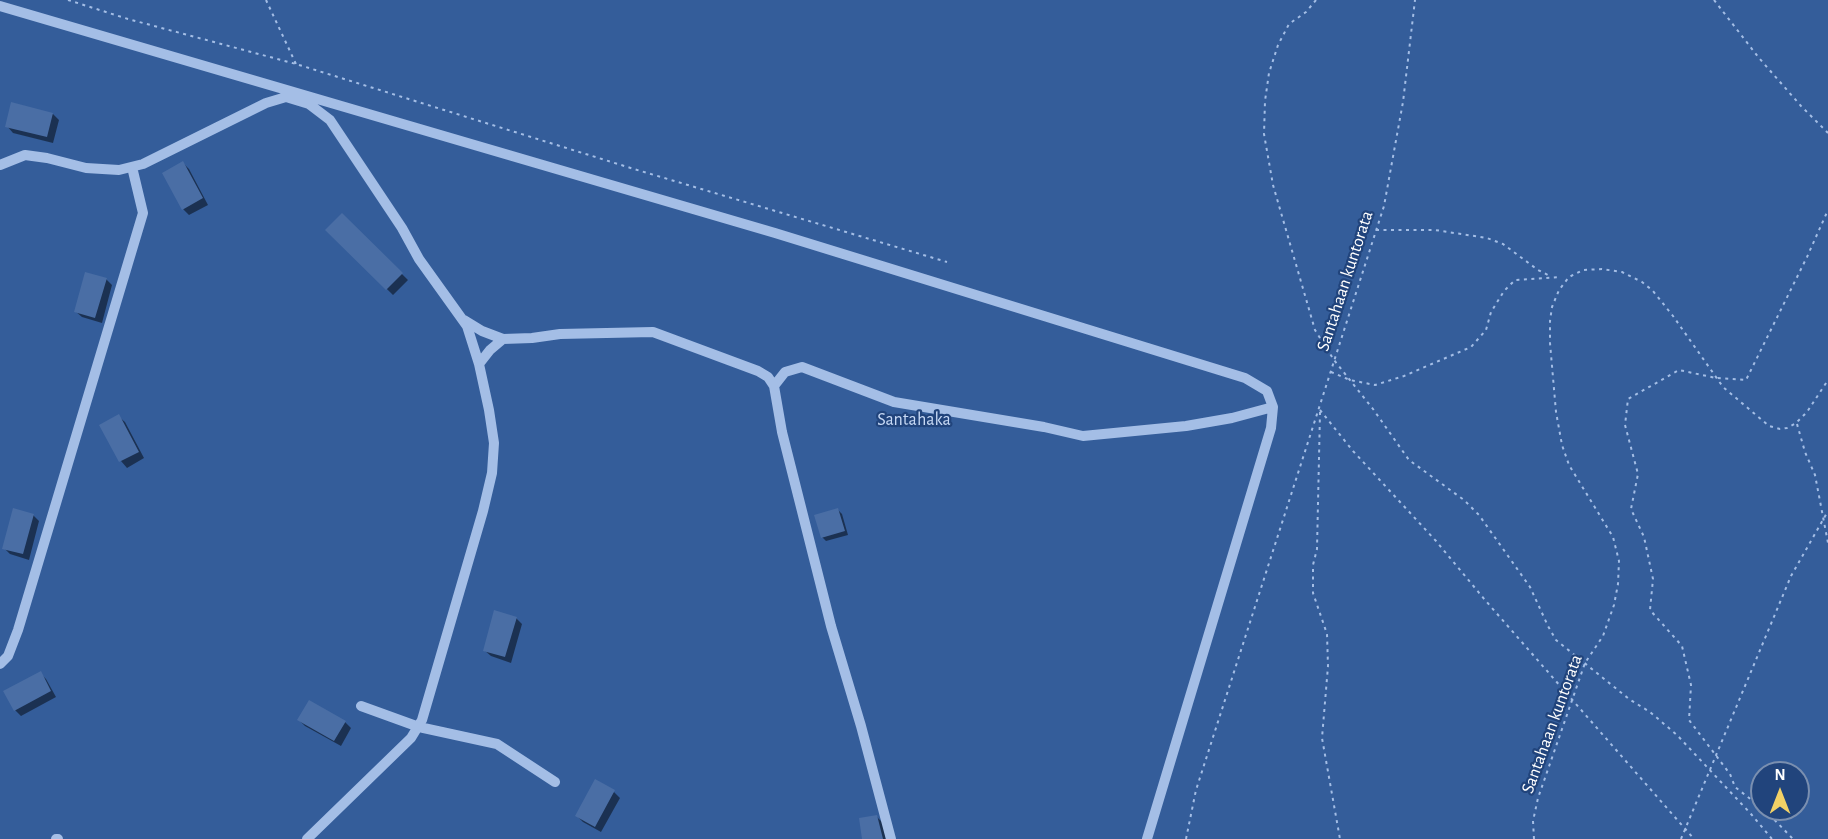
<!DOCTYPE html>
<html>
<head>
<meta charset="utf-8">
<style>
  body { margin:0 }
  #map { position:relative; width:1828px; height:839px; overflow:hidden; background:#21447c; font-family:"Alegreya Sans",sans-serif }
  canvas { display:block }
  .north { position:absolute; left:1750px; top:761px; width:60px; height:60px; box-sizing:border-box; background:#21447c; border:2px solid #7a8fb0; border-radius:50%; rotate:0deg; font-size:16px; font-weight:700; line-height:24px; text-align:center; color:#fff }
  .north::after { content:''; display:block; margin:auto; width:21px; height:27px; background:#f2d166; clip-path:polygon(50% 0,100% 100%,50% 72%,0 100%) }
</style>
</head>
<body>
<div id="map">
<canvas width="1828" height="839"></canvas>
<div class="north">N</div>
</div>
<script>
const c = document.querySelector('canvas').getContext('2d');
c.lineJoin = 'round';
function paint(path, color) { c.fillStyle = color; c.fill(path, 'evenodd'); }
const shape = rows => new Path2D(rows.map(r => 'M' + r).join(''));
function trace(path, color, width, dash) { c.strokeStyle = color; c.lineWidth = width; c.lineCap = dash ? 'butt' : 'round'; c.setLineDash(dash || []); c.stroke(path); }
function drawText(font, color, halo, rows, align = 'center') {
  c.font = font + ' "Alegreya Sans",sans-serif'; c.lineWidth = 4.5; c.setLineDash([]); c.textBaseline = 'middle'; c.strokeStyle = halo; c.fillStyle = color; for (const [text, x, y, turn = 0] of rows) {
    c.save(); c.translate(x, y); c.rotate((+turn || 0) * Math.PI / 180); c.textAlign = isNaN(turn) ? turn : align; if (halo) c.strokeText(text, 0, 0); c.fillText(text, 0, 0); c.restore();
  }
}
const green = shape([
  [0,0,1828,0,1828,839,0,839],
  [1762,773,1798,773,1798,809,1762,809]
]);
const shadow = shape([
  [53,114,59,120,53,143,13,133,7,126],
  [183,163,189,169,208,205,189,215,183,209],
  [342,215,408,280,393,295,327,230],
  [106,279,112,285,102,323,82,317,75,311],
  [118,416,125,422,144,458,127,468,121,461,101,426],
  [838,510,842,514,848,535,826,541,822,537],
  [33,515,39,521,29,560,10,554,4,548],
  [516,618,522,624,511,663,491,656,484,650],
  [40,673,46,679,56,697,21,716,15,710,5,692],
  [299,720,345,722,351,728,341,746,305,726],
  [614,792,620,798,601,832,583,822,577,816],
  [876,816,883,823,886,839,863,839]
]);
const building = shape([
  [11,102,53,113,47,137,5,127],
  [183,161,203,198,182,210,162,173],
  [342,213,403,273,386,290,325,230],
  [85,272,107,278,95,318,74,312],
  [119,414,139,452,119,462,99,425],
  [13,508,34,514,23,554,2,549],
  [838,508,845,531,821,538,814,515],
  [494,610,517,617,505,657,483,651],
  [41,671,51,691,14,711,3,691],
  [309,700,346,721,334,741,297,720],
  [595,779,615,790,595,827,575,816],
  [877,815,883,839,862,839,859,818]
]);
const path = shape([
  [68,0,128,19,296,64,634,169,947,262],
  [266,0,296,64],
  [1316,0,1306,12,1289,24,1278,45,1269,73,1265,101,1264,134,1273,185,1315,330,1334,360,1373,409,1409,460,1464,500,1479,515,1530,587,1548,626,1556,640,1629,699,1650,712,1677,735,1751,814,1772,839],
  [1714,0,1759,58,1801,106,1828,133],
  [1376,230,1435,230,1487,238,1503,244,1538,270,1550,276],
  [1331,372,1350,380,1375,385,1404,376,1471,347,1486,330,1491,312,1504,291,1515,280,1561,277],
  [1320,410,1353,451,1436,541,1485,600,1694,839],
  [1320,412,1317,549,1313,565,1313,593,1327,634,1328,666,1322,738,1340,839],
  [1797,424,1805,452,1815,475,1828,543],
  [1762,808,1735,787,1730,774,1689,720,1691,685,1682,646,1650,610,1653,579,1644,537,1631,509,1638,474,1625,425,1628,399,1679,370,1716,378,1746,380,1807,257,1828,210],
  [1764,809,1793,839],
  [1186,839,1196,790,1384,206,1403,102,1415,0],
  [1534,839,1533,821,1538,798,1585,663,1603,636,1614,605,1618,584,1619,561,1613,537,1569,465,1562,445,1556,412,1550,343,1550,321,1552,307,1559,290,1569,277,1583,270,1602,269,1622,272,1642,282,1653,291,1673,316,1723,387,1769,426,1780,429,1787,428,1796,423,1807,412,1828,380],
  [1681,839,1791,576,1828,511]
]);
const minor = shape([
  [0,6,775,233,1245,378,1267,391,1273,407,1271,428,1147,839],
  [0,165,25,155,47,158,86,168,119,170,143,164,266,103,286,97,309,104,330,120,402,228,419,259,467,326,479,364,489,410,494,443,492,473,483,511,422,720,411,738,307,839],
  [464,320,482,331,503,339],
  [479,364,490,350,503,339,532,338,560,334,653,332,758,371,768,377,774,386],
  [0,664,8,656,18,630,143,213,132,167],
  [361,706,419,727,497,744,555,782],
  [56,839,58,839],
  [891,839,861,726,831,626,782,432,774,386,785,372,802,367,894,402,1044,427,1083,436,1186,426,1232,418,1273,407]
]);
const streetNames = [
  ["Santahaan kuntorata",1345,281,-72],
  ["Santahaan kuntorata",1552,724,-70]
];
const parkNames = [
  ["Santahaka",914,420]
];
paint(green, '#345d9a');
paint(shadow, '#0007');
paint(building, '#4a6ea5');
trace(path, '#a4bee6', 2, [3, 4.5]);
trace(minor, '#a4bee6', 10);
drawText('18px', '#fff', '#21447c', streetNames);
drawText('18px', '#c7d9f5', '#21447c', parkNames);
</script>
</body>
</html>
